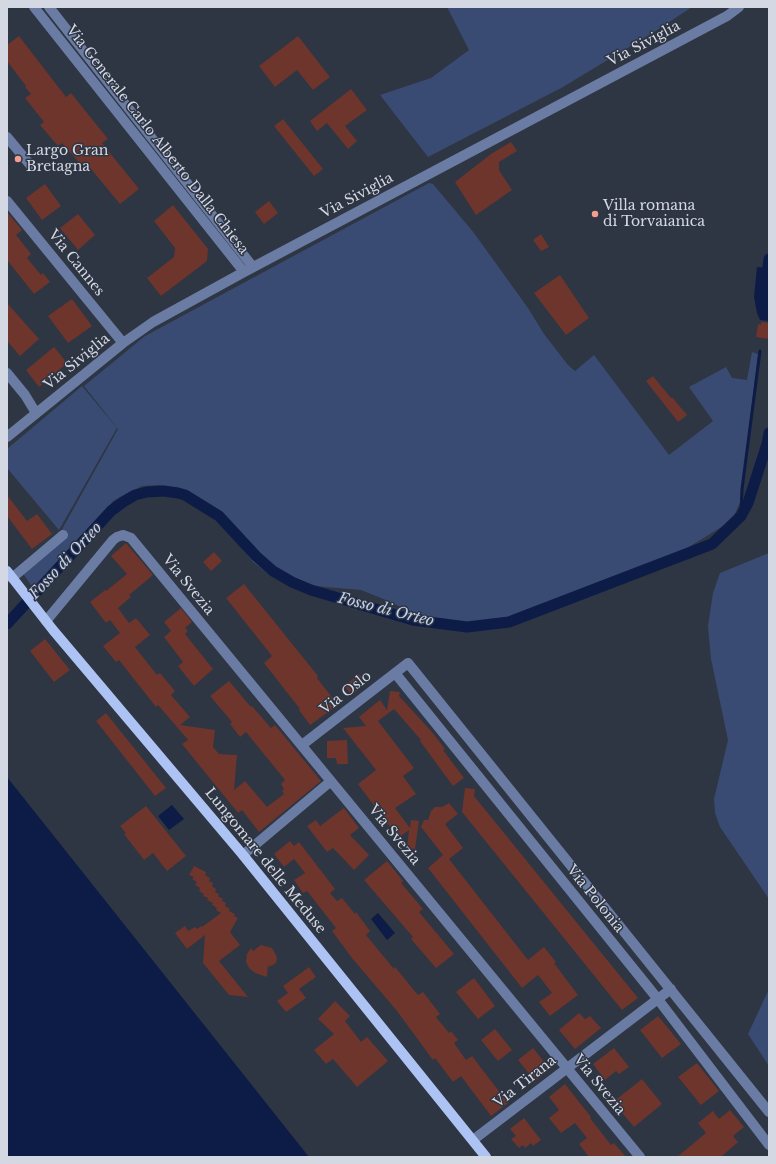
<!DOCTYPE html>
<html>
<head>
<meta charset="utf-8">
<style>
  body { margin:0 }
  #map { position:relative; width:776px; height:1164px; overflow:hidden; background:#2e3543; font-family:"Libre Baskerville",serif }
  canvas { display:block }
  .frame { position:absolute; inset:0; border:8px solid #d4d8e2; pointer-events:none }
</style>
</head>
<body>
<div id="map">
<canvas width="776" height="1164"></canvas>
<div class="frame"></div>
</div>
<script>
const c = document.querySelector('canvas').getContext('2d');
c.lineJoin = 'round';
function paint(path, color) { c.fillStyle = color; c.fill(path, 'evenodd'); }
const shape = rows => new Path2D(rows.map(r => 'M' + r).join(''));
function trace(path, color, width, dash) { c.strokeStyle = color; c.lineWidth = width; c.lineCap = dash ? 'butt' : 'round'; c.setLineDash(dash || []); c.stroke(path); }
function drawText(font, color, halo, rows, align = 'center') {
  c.font = font + ' "Libre Baskerville",serif'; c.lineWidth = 3; c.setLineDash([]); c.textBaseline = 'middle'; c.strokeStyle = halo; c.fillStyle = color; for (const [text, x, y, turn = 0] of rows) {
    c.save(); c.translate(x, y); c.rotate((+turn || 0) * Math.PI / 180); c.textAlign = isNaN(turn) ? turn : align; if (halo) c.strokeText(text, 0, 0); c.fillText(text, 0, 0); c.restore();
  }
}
const green = shape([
  [447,7,692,7,654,32,563,87,428,157,380,95,431,78,469,50],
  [429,183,433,184,474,233,528,308,544,334,568,365,575,371,594,355,669,455,713,421,689,387,726,367,732,378,747,380,752,352,758,354,740,502,734,516,728,523,679,553,657,563,635,578,577,601,537,609,506,619,475,623,446,622,406,610,391,602,361,590,291,584,281,581,271,576,253,562,213,514,197,500,175,488,159,485,142,486,113,501,85,535,35,591,22,572,60,533,118,429,84,386,145,336],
  [82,386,117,428,59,530,7,468,7,449],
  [769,553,769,899,720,827,715,813,714,799,728,740,711,659,708,626,713,593,720,573],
  [769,989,769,1066,748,1034]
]);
const water = shape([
  [757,267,769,268,769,321,760,320,757,313,754,297],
  [7,777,309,1157,7,1157],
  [172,805,184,819,169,830,158,816],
  [378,913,395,933,387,940,371,919]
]);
const stream = shape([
  [741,516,742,489,760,351]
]);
const canal = shape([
  [768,268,769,259],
  [7,624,111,511,123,502,135,495,147,492,164,491,178,493,185,495,219,516,256,556,273,571,292,582,311,590,413,620,467,627,509,622,712,544,741,516,748,503,767,444,769,433]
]);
const building = shape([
  [19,36,66,97,71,93,108,139,102,143,139,189,120,204,86,163,82,166,62,143,58,146,40,125,44,122,25,98,31,94,25,87,26,86,7,61,7,45],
  [298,36,330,77,313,90,297,70,275,87,259,66],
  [351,89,367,110,345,126,357,141,348,149,327,123,317,131,310,121],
  [283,119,323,169,314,176,274,126],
  [511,142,517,151,499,162,499,170,512,190,476,215,455,182,491,154],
  [45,184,61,206,42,220,26,198],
  [269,201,278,213,264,224,255,212],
  [173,205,208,249,207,261,161,296,147,278,174,257,175,248,154,221],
  [7,212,22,230,16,235,31,254,27,258,41,275,43,273,50,282,34,294,7,260],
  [78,214,95,235,78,250,60,228],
  [541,234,549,247,541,251,533,240],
  [560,275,589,318,566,335,534,293],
  [72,299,92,326,68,343,48,316],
  [7,303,39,339,20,356,7,341],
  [761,322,769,323,769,339,756,337,758,324,761,325],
  [54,347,67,363,39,387,26,370],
  [653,376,671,398,672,397,687,415,678,422,646,381],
  [7,495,27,521,37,514,52,534,32,549,7,516],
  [126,543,153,575,129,595,131,597,118,608,129,623,136,618,150,635,135,647,157,675,160,673,175,691,171,695,190,717,180,725,215,730,213,747,219,754,237,755,234,790,245,781,267,807,284,794,282,791,284,789,281,784,285,780,246,732,240,737,230,724,232,722,210,696,229,681,251,707,252,706,271,728,275,725,321,781,259,832,242,810,238,813,182,744,188,740,158,705,156,707,119,660,116,662,103,646,120,633,110,620,106,623,90,602,105,590,106,591,127,574,111,556],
  [214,552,222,561,211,571,203,562],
  [244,584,318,676,317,678,338,705,310,725,299,710,300,709,264,663,272,656,226,598],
  [181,608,192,622,185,628,188,631,185,634,213,669,194,686,178,666,183,662,164,637,171,631,164,622],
  [45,639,70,670,54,682,30,651],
  [359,674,366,683,352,695,344,686],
  [390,691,400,692,399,696,432,732,445,749,443,750,464,778,453,786,420,741,421,740,394,709,378,721,414,768,403,776,416,794,395,808,410,828,411,820,419,821,415,849,407,848,409,830,398,838,358,784,376,770,343,728,366,726,359,717,380,700,387,710],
  [106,713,166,788,155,796,96,721],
  [347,740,348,764,337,764,336,758,327,758,327,741],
  [465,788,475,789,474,796,638,998,622,1010,462,812],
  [449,803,458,814,445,824,463,848,449,859,528,960,544,947,556,962,554,963,578,995,550,1016,539,1002,552,993,538,975,522,988,428,868,443,855,421,827,424,820,428,820,431,811,435,807,442,807],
  [146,806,186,856,167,871,153,853,144,860,124,834,126,833,120,826],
  [344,808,359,828,350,835,369,855,354,870,333,848,327,852,307,826,316,820,320,826],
  [290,841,294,846,299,842,335,889,330,893,337,901,342,898,355,914,356,912,370,931,366,935,394,969,395,967,418,995,423,992,440,1014,436,1017,449,1033,451,1031,458,1040,454,1043,466,1060,472,1056,508,1103,491,1116,461,1076,453,1082,435,1058,433,1060,397,1011,352,958,332,931,336,928,307,891,303,893,294,880,305,873,294,859,284,867,274,854],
  [387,861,403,881,401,883,423,909,419,912,454,954,436,968,411,939,413,937,364,880],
  [194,866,206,872,205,875,210,878,209,881,213,883,212,886,216,889,215,892,219,894,218,896,223,899,222,901,226,903,225,906,230,909,229,911,235,914,234,916,238,918,230,932,240,945,219,961,248,997,229,995,203,963,205,935,187,949,175,933,185,926,188,931,195,927,197,929,201,926,202,927,221,913,216,910,217,908,212,905,213,903,207,900,208,898,203,896,204,894,199,891,200,888,195,885,197,882,192,879,194,877,189,875],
  [261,945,272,948,277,957,276,963,269,967,268,965,267,977,255,973,249,968,246,962,247,954,251,948,253,951],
  [309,967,316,977,299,989,306,998,286,1012,277,1001,288,993,283,986],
  [474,978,495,1006,478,1019,456,992],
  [335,1001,350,1016,345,1021,361,1042,367,1037,388,1061,357,1087,333,1059,326,1064,314,1050,334,1034,318,1019],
  [579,1013,585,1019,590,1016,601,1028,575,1049,559,1030],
  [658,1016,681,1044,662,1058,640,1030],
  [495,1029,512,1050,498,1061,481,1040],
  [533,1048,550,1069,535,1081,518,1060],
  [614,1048,629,1067,619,1074,616,1071,605,1080,593,1064],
  [697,1063,719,1091,701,1105,678,1077],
  [642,1079,662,1104,634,1127,613,1102],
  [565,1084,591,1117,590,1118,611,1145,614,1143,626,1157,589,1157,579,1144,587,1138,575,1123,561,1133,549,1118,559,1110,549,1097],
  [730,1110,744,1127,733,1136,738,1142,721,1157,677,1157,706,1133,698,1123,713,1111,719,1119],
  [524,1118,541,1140,533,1146,531,1143,525,1148,523,1145,519,1148,511,1139,516,1136,510,1129]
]);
const minor = shape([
  [34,7,244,272],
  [49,7,253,267],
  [7,137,32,167],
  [7,201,123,343],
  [7,373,25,395,36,413],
  [7,437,123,343,153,322,244,272,727,16,739,7],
  [12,578,63,535],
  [46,621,113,540,117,537,123,535,131,538,640,1157],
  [395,673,657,998,769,1145],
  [302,745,408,663,769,1112],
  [243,855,331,781],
  [473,1140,671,989]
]);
const major = shape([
  [7,571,53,630,243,855,486,1157]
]);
const markers = [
  [18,159,4,"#f59d8e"],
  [595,214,4,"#f59d8e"]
];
const streetNames = [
  ["Via Siviglia",644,44,-28],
  ["Via Generale Carlo Alberto Dalla Chiesa",157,140,52],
  ["Via Siviglia",357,196,-28],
  ["Via Cannes",76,263,51],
  ["Via Siviglia",77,362,-39],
  ["Via Svezia",188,585,51],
  ["Via Oslo",346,693,-38],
  ["Via Svezia",394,835,51],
  ["Lungomare delle Meduse",265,861,51],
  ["Via Polonia",595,899,51],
  ["Via Tirana",525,1082,-38],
  ["Via Svezia",599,1085,51]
];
const poiNames = [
  ["Largo Gran",26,151],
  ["Bretagna",26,167],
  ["Villa romana",603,206],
  ["di Torvaianica",603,222]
];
const waterNames = [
  ["Fosso di Orteo",66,561,-47],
  ["Fosso di Orteo",386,610,14]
];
paint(green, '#3a4b73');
paint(water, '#0d1c47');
trace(stream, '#0d1c47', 3);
trace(canal, '#0d1c47', 11);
paint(building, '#6e352c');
trace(minor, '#6a7ca3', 10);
trace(major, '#adc3f3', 10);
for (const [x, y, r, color] of markers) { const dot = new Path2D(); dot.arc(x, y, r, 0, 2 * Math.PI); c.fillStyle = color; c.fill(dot); trace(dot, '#2e3543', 1.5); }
drawText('14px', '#d4d8e2', '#2e3543', streetNames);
drawText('14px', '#d4d8e2', '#2e3543', poiNames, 'left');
drawText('italic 15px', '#c4d2f0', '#2e3543', waterNames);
</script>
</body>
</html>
